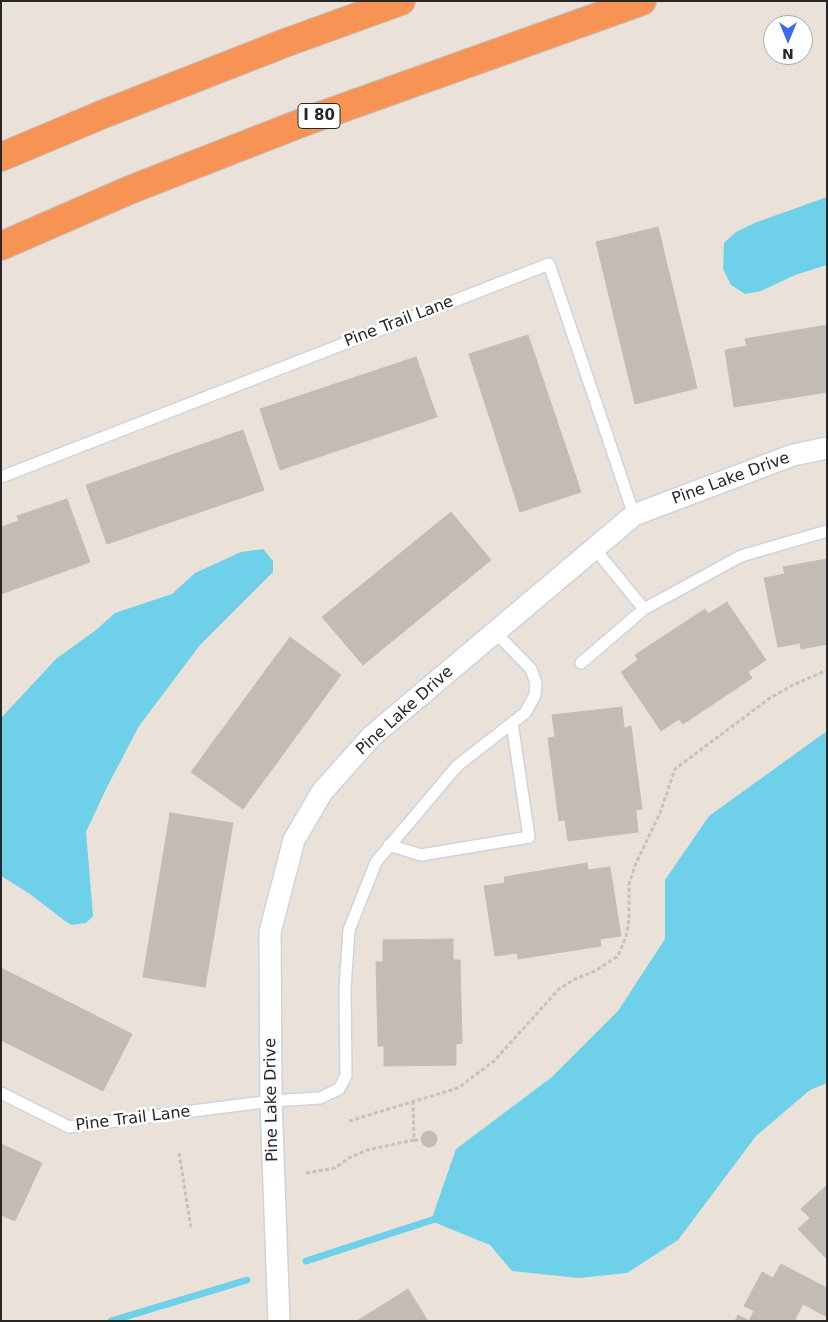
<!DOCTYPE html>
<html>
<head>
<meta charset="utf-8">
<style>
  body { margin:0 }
  #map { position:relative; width:828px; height:1322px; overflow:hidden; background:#eae1d9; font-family:"DejaVu Sans",sans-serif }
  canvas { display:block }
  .frame { position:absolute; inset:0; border:2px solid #272727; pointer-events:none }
  .north { position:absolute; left:763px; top:15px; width:50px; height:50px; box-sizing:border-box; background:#fff; border:1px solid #a9a9a9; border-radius:50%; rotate:180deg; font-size:14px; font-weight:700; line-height:20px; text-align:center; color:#272727 }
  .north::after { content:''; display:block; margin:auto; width:18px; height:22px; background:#3d69f3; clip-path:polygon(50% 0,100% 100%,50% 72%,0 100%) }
</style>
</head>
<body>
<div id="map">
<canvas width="828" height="1322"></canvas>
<div class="frame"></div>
<div class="north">N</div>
</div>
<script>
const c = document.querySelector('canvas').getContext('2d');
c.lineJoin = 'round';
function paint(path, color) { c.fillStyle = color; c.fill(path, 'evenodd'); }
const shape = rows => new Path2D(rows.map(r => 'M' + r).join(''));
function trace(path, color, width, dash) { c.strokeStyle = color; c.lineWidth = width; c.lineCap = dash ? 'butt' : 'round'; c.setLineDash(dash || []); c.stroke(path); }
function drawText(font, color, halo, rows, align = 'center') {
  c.font = font + ' "DejaVu Sans",sans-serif'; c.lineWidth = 5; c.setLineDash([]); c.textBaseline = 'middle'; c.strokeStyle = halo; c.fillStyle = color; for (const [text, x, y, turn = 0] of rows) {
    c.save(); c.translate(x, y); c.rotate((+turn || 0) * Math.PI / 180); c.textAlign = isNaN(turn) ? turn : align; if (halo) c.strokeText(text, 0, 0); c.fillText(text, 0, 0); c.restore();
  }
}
const water = shape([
  [827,197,827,265,795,275,761,291,745,294,731,285,723,269,724,243,736,232,757,222],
  [263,549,273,561,273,572,200,645,139,726,107,787,86,832,93,916,86,923,72,925,65,921,30,894,1,876,1,718,56,659,96,630,115,613,172,594,195,573,241,552],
  [827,731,827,1083,810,1090,756,1136,678,1240,627,1273,579,1278,512,1271,490,1245,431,1221,456,1149,552,1077,618,1011,665,939,665,880,709,816]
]);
const stream = shape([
  [306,1261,438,1218],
  [111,1321,247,1280]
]);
const building = shape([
  [658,227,697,388,635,404,596,242,658,227],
  [827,325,827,392,734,407,725,350,747,346,745,339,827,325],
  [528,335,581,492,520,512,469,354,528,335],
  [416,357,437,417,280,470,260,409,416,357],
  [243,430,264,490,107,544,86,485,243,430],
  [67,499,90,562,1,594,1,527,19,521,17,516,67,499],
  [451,512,491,560,363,665,322,617,451,512],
  [827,559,827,644,801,649,800,643,778,647,764,578,785,574,783,567,827,559],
  [727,602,766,660,748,672,752,678,683,724,679,719,661,731,621,672,638,660,635,655,705,609,708,614,727,602],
  [290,637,341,675,243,809,191,772,290,637],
  [622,707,624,728,631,726,642,809,636,810,638,832,568,841,565,820,559,821,548,738,555,737,552,715,622,707],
  [170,813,233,823,205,987,143,977,170,813],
  [587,863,588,870,610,867,621,936,600,939,601,946,518,959,517,953,495,956,484,886,505,883,504,877,587,863],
  [453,939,453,960,460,960,462,1043,456,1044,456,1065,384,1066,384,1046,378,1046,376,962,383,962,383,940,453,939],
  [1,968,132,1034,103,1091,1,1040,1,968],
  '421 1139a8 8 0 1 1 16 0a8 8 0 1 1-16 0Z',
  [1,1144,42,1163,15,1221,1,1215,1,1144],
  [827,1185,827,1259,798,1229,810,1218,801,1209,827,1185],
  [781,1264,827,1288,827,1317,803,1304,795,1319,798,1321,735,1321,738,1315,749,1321,754,1311,744,1306,762,1272,773,1278,781,1264],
  [408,1289,428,1321,357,1321,408,1289]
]);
const path = shape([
  [349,1121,458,1088,494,1061,559,989,575,979,595,971,618,956,626,937,629,920,629,884,636,863,660,813,675,769,770,698,791,686,827,670],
  [414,1140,419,1140],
  [179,1153,191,1228],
  [306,1173,335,1168,349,1158,367,1150,414,1140,413,1102]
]);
const lane = shape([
  [1,477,549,264,634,515],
  [594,548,644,609],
  [581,663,644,609,741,556,827,531],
  [389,845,421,855,529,837,512,723],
  [1,1093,69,1127,271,1101,320,1098,339,1089,346,1076,345,989,349,930,376,862,457,766,525,713,535,695,536,683,531,669,495,632]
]);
const street = shape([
  [279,1321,271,1101,270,932,294,840,322,792,372,736,634,515,793,455,827,448]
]);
const highway = shape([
  [1,157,101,115,285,43,401,1],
  [1,246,132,189,309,120,642,1]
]);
const shields = [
  [319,116,42]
];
const shieldNames = [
  ["I 80",319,116]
];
const streetNames = [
  ["Pine Trail Lane",399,322,-21],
  ["Pine Lake Drive",731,479,-20],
  ["Pine Lake Drive",405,711,-42],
  ["Pine Lake Drive",272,1100,-91],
  ["Pine Trail Lane",133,1119,-7]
];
paint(water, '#6ed0e9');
trace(stream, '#6ed0e9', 7);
paint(building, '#c2bcb5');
trace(building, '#c4bdb3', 1);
trace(lane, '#ced3e0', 14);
trace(street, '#ced3e0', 24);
trace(highway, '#c3c3c3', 30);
trace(path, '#c3c3c3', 3, [4, 2.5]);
trace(lane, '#fff', 11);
trace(street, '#fff', 21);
trace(highway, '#f89356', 28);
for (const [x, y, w] of shields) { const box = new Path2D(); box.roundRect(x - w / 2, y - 12.5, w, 25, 4); c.fillStyle = '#fff'; c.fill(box); trace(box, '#272727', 1); }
drawText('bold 15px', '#272727', null, shieldNames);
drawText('16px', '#272727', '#fff', streetNames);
</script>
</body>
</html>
